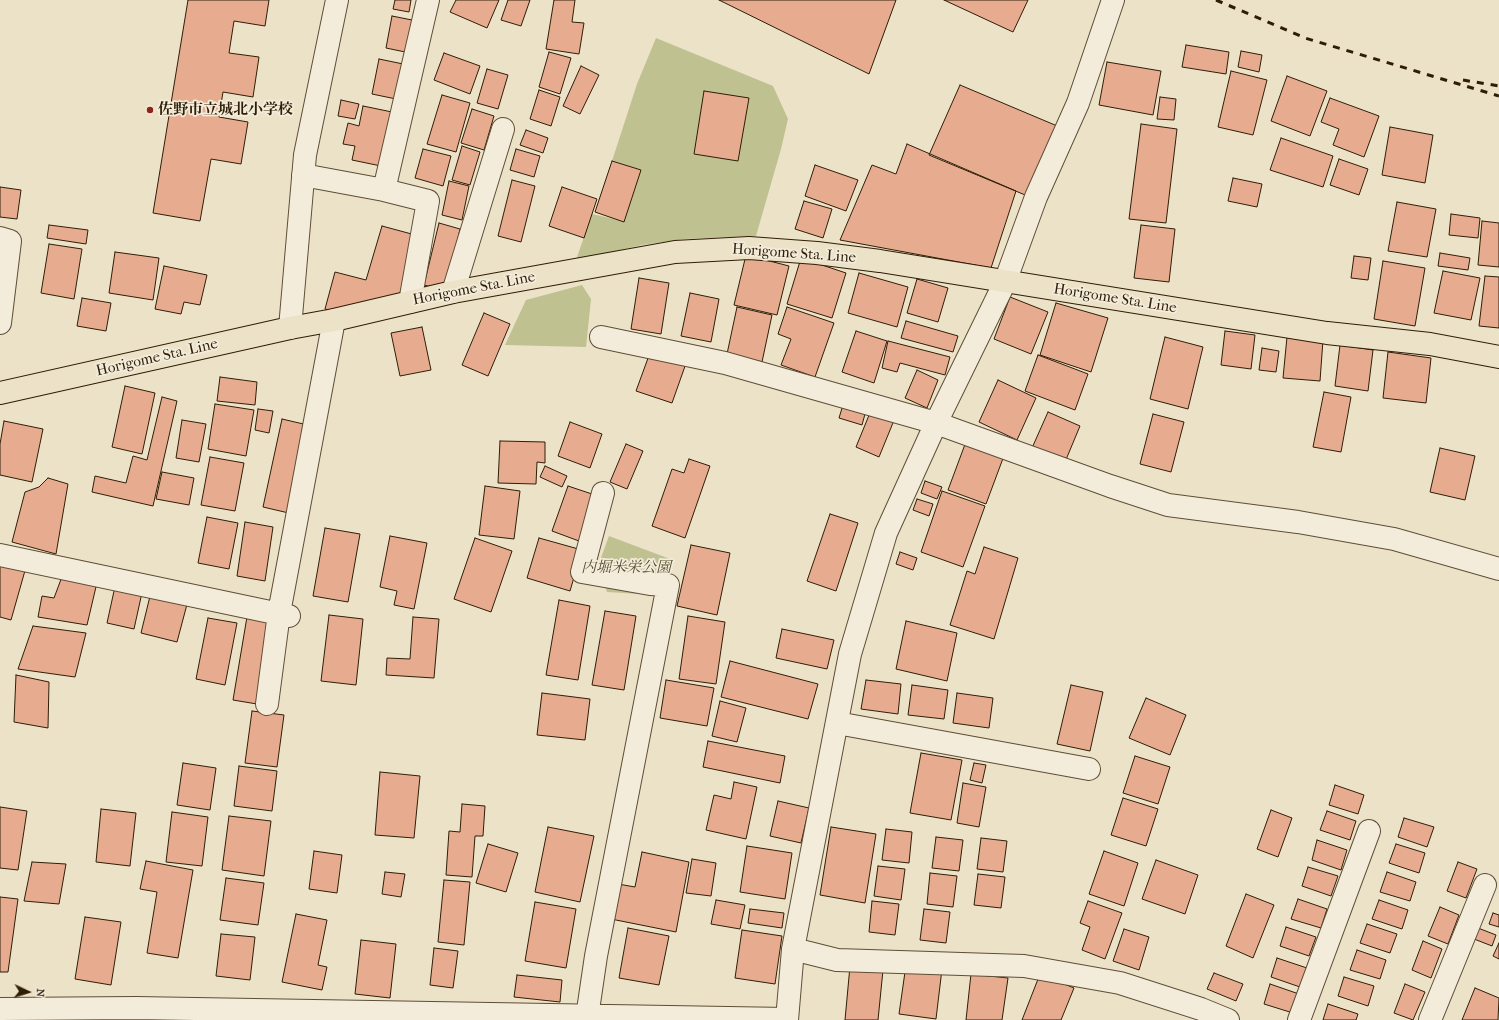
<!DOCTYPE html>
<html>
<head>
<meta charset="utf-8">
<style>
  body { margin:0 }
  #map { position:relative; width:1499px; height:1020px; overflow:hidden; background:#ece2c8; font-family:"IM FELL French Canon",serif }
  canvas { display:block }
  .north { position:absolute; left:8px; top:972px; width:40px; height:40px; -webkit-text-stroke:3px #f3ecdb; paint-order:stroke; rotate:94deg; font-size:11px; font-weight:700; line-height:16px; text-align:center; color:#2f1d06 }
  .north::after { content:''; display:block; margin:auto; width:14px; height:18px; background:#2f1d06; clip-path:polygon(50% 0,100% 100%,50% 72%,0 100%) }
</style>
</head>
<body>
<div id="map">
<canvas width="1499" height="1020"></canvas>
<div class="north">N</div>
</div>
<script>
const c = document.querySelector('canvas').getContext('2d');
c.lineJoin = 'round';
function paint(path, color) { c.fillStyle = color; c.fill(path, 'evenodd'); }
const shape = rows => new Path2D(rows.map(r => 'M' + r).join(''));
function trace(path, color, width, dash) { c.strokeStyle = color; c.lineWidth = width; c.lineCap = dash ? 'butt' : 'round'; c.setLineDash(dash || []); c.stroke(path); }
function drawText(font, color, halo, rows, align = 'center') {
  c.font = font + ' "IM FELL French Canon","Noto Serif JP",serif'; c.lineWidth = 3.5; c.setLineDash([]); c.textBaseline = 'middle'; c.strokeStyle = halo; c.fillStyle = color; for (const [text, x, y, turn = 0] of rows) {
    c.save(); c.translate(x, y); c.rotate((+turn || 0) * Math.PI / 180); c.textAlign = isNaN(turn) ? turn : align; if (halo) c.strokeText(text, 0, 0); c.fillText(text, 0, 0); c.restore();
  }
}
const green = shape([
  [656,38,773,86,788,119,781,149,756,236,685,239,642,245,576,260,592,214,623,221,641,170,612,161,637,84],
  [582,285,591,299,586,347,505,345,526,300],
  [609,536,670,559,656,595,607,592,598,566]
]);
const building = shape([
  [188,0,269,0,265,26,234,21,229,53,259,57,253,97,223,92,219,117,248,122,241,164,211,159,200,221,153,213,188,0],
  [395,0,411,0,409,12,393,9,395,0],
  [456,0,499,0,487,28,450,12,456,0],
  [508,0,530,0,521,26,501,20,508,0],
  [554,0,575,0,572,22,584,23,579,54,546,49,554,0],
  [719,0,896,0,869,74,719,0],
  [944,0,1028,0,1013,32,944,0],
  [392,16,417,21,410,53,386,48,392,16],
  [1186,45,1229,52,1226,74,1182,67,1186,45],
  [1241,51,1262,55,1259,72,1238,67,1241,51],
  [549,52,571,58,560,94,539,87,549,52],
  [444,53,480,66,470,94,434,80,444,53],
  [379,59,408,65,401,100,372,94,379,59],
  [1107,62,1161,71,1153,115,1099,105,1107,62],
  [581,66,599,75,580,114,563,106,581,66],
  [487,69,508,75,498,109,477,103,487,69],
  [1231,71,1267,80,1253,135,1218,127,1231,71],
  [1287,76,1327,91,1310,136,1271,121,1287,76],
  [960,85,1062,128,1030,197,929,155,960,85],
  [539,90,560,97,551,126,530,119,539,90],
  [704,91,749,98,738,161,694,154,704,91],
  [442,95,470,103,456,152,427,144,442,95],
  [1160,97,1176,99,1174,120,1157,119,1160,97],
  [1330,98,1379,116,1364,157,1333,145,1339,129,1321,122,1330,98],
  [341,100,359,104,355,119,338,116,341,100],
  [363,106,392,112,381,166,352,160,355,146,343,144,348,123,359,126,363,106],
  [472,109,494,116,484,150,461,143,472,109],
  [1141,124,1177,129,1166,223,1129,219,1141,124],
  [1390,127,1433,135,1425,183,1382,175,1390,127],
  [526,130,548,138,543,153,520,145,526,130],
  [1281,138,1333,156,1323,187,1270,170,1281,138],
  [907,144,1016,191,991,268,840,240,872,165,896,174,907,144],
  [462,146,480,152,470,185,452,180,462,146],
  [423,149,451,156,443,186,415,178,423,149],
  [516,149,540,156,534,177,510,170,516,149],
  [1339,159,1368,169,1359,195,1330,185,1339,159],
  [612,161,641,170,624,222,595,212,612,161],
  [815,165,858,180,846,211,805,196,815,165],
  [1233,178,1262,184,1257,207,1228,201,1233,178],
  [512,180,535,186,521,242,498,236,512,180],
  [449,181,469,186,462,220,442,215,449,181],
  [0,187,21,190,17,219,0,217,0,187],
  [562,187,597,199,584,238,549,226,562,187],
  [804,201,832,209,823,238,795,229,804,201],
  [1397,202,1436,209,1427,257,1388,251,1397,202],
  [1451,214,1480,218,1478,238,1449,235,1451,214],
  [1482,221,1499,223,1499,267,1478,265,1482,221],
  [439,223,460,229,446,291,424,285,439,223],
  [49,225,88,230,86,244,47,238,49,225],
  [1141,225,1175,229,1169,282,1134,278,1141,225],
  [382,226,419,236,400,304,347,316,325,309,335,272,366,280,382,226],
  [49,244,82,249,74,299,41,293,49,244],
  [115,252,159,258,153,300,109,293,115,252],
  [1440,253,1470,258,1468,270,1438,266,1440,253],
  [746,255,789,266,777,315,734,305,746,255],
  [1354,256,1371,258,1368,280,1351,278,1354,256],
  [801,258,846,273,832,318,787,304,801,258],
  [1383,261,1425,268,1415,326,1374,319,1383,261],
  [164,266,207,275,200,305,184,302,181,314,155,309,164,266],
  [1443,271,1480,278,1471,320,1434,313,1443,271],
  [859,273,908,287,897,327,848,313,859,273],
  [1485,276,1499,277,1499,328,1479,326,1485,276],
  [639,278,669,283,661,334,631,329,639,278],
  [917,279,948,288,938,322,907,313,917,279],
  [690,293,719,299,711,342,681,336,690,293],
  [1010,297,1048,312,1031,354,994,339,1010,297],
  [82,298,111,303,106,331,77,326,82,298],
  [1056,303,1108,318,1091,372,1040,355,1056,303],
  [737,307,772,315,762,362,727,354,737,307],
  [787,307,834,323,815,377,781,365,791,339,778,334,787,307],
  [484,313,510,324,488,376,462,365,484,313],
  [906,321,958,336,953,352,901,338,906,321],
  [422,327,431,370,400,376,391,333,422,327],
  [856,331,887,341,874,383,842,372,856,331],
  [1225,331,1255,335,1251,369,1221,365,1225,331],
  [1165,337,1203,347,1188,409,1150,399,1165,337],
  [1287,337,1323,340,1320,381,1283,378,1287,337],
  [655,339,690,352,672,403,636,391,655,339],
  [888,341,950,357,945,375,900,363,897,372,882,368,888,341],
  [1340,345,1373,350,1368,391,1335,386,1340,345],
  [1262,348,1279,351,1276,372,1259,370,1262,348],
  [1388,352,1431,358,1426,403,1383,398,1388,352],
  [1038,355,1088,374,1075,410,1025,391,1038,355],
  [917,370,938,380,927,408,905,398,917,370],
  [220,377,257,382,255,405,217,401,220,377],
  [998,380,1036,398,1017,440,979,422,998,380],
  [125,386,155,393,142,454,112,447,125,386],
  [1324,392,1351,397,1341,452,1313,447,1324,392],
  [846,395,868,403,862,425,839,418,846,395],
  [162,397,177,401,153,506,92,492,95,476,126,483,133,456,147,460,162,397],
  [874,403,897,413,879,457,856,447,874,403],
  [215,404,254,410,246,456,208,449,215,404],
  [258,409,273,411,269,433,255,430,258,409],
  [1048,412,1080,426,1065,462,1032,448,1048,412],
  [1153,414,1184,422,1171,472,1140,464,1153,414],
  [282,419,312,426,293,514,263,507,282,419],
  [182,420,206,424,199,462,176,458,182,420],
  [4,421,43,429,32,482,0,475,0,444,4,421],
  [570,422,602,434,590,468,558,456,570,422],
  [967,439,1005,453,986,504,948,490,967,439],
  [500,441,545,442,545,463,537,462,536,484,498,483,500,441],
  [626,444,643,451,627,489,610,482,626,444],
  [1440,448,1475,456,1465,500,1430,492,1440,448],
  [210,457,244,463,235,511,201,505,210,457],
  [689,459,710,466,685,538,652,526,672,469,684,473,689,459],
  [545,466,567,476,562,487,540,477,545,466],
  [162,472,194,478,189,505,156,499,162,472],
  [48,478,68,484,56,554,12,542,25,492,39,487,48,478],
  [925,481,942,487,937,499,921,493,925,481],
  [485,486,520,491,514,539,479,535,485,486],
  [568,486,595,495,579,541,552,531,568,486],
  [942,491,985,506,963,567,921,552,942,491],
  [917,499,933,504,929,516,913,510,917,499],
  [830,514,858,523,836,591,807,581,830,514],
  [207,517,238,523,229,569,198,563,207,517],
  [245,522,273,527,265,581,237,576,245,522],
  [325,528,360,534,348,602,313,596,325,528],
  [390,536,427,543,414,609,394,605,397,591,380,587,390,536],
  [475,538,512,551,491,612,454,599,475,538],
  [539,538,582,550,570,591,527,578,539,538],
  [691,545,730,553,717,615,677,606,691,545],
  [984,547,1018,558,994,639,950,625,967,571,975,574,984,547],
  [900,552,917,558,913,570,896,564,900,552],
  [0,553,28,560,11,620,0,617,0,553],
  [66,566,99,574,87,625,38,617,42,596,54,598,66,566],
  [116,582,143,588,134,629,107,623,116,582],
  [153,584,190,593,177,642,141,633,153,584],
  [559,600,590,606,578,680,546,675,559,600],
  [249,605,273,609,257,704,233,700,249,605],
  [605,611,636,616,624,690,592,685,605,611],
  [329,615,363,619,356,685,321,681,329,615],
  [688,616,725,622,716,684,679,679,688,616],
  [413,617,439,619,434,678,386,675,387,658,410,659,413,617],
  [208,618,237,623,225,685,196,679,208,618],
  [906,621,957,633,947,681,896,669,906,621],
  [33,626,86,633,75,677,18,669,33,626],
  [782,629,834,640,827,669,776,658,782,629],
  [730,661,818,684,808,719,721,697,730,661],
  [16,675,49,682,48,728,14,722,16,675],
  [666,680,714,688,707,726,660,718,666,680],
  [866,680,901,684,898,714,861,709,866,680],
  [912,685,948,690,944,719,908,715,912,685],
  [1071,685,1103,692,1090,751,1057,744,1071,685],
  [542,693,590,699,585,740,537,735,542,693],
  [957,693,993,698,989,728,953,723,957,693],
  [1146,698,1186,715,1170,755,1129,738,1146,698],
  [720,701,746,708,737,742,712,736,720,701],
  [252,711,284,715,277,767,245,763,252,711],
  [708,741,785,756,780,783,703,767,708,741],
  [921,753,962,760,951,820,910,813,921,753],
  [1135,756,1170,767,1158,804,1123,793,1135,756],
  [183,763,216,768,210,810,177,805,183,763],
  [974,763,986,765,982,783,970,780,974,763],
  [239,766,277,771,272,811,234,806,239,766],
  [380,772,420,776,414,838,375,835,380,772],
  [734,782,757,787,746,839,706,830,714,795,731,799,734,782],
  [963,783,986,787,979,827,957,823,963,783],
  [1335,785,1364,795,1358,814,1329,805,1335,785],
  [1123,798,1158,809,1146,846,1111,835,1123,798],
  [778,801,809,808,801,843,770,836,778,801],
  [462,804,485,806,483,836,475,836,472,877,446,875,449,831,460,832,462,804],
  [0,807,27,811,18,870,0,868,0,807],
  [101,809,136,813,130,866,96,862,101,809],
  [1271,810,1292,818,1278,857,1257,849,1271,810],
  [1327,811,1356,821,1350,840,1320,830,1327,811],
  [172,812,208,817,202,866,166,862,172,812],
  [229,816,271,821,264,876,222,870,229,816],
  [1404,818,1434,827,1427,847,1398,837,1404,818],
  [548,827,594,836,580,902,535,892,548,827],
  [831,827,876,834,865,903,820,895,831,827],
  [886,829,912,832,909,863,882,860,886,829],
  [936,837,963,840,959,871,932,868,936,837],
  [981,838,1007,841,1003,872,977,869,981,838],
  [1317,840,1347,850,1341,870,1312,860,1317,840],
  [488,844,518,853,506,892,476,883,488,844],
  [1396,844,1425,853,1419,873,1389,863,1396,844],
  [747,846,792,853,785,899,740,892,747,846],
  [314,851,342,855,337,893,309,889,314,851],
  [1104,851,1138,863,1124,906,1089,894,1104,851],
  [642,852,689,862,676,932,611,919,618,884,635,887,642,852],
  [692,859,716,863,711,896,686,893,692,859],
  [1156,860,1198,875,1185,914,1142,899,1156,860],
  [146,861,193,870,178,958,147,953,157,892,140,889,146,861],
  [32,862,66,864,59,904,24,901,32,862],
  [1458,862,1477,869,1466,898,1447,891,1458,862],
  [878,866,905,869,901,900,874,896,878,866],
  [1308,867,1338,876,1331,896,1302,886,1308,867],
  [385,872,405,874,401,897,382,894,385,872],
  [1387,872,1416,882,1410,901,1380,892,1387,872],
  [930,873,957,876,953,907,927,904,930,873],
  [978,874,1005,877,1001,908,974,905,978,874],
  [226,878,264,883,258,925,220,920,226,878],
  [444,880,470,882,464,945,438,942,444,880],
  [1246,894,1274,905,1253,958,1226,946,1246,894],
  [0,897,18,899,8,972,0,972,0,897],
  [1298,899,1327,909,1321,928,1291,919,1298,899],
  [716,900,745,905,740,929,711,924,716,900],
  [1379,900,1408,910,1402,929,1372,919,1379,900],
  [872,901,899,904,895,935,869,932,872,901],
  [1088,901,1122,913,1105,959,1082,950,1090,927,1080,923,1088,901],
  [535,902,576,909,566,968,525,961,535,902],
  [1440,907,1459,915,1448,944,1428,936,1440,907],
  [750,909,784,913,782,928,748,923,750,909],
  [924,909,950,912,946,943,920,940,924,909],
  [1493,913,1499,915,1499,927,1489,924,1493,913],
  [296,914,327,920,318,965,327,967,322,990,282,982,296,914],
  [85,917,121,922,111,985,75,979,85,917],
  [1367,924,1397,934,1390,953,1360,943,1367,924],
  [1286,927,1316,937,1309,956,1280,946,1286,927],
  [628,928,669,936,659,985,619,978,628,928],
  [1478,928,1496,935,1492,946,1474,939,1478,928],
  [1124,929,1149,937,1139,970,1113,961,1124,929],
  [742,930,782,936,775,984,735,978,742,930],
  [221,934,255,937,250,980,216,976,221,934],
  [361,940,396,944,390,998,355,994,361,940],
  [1423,941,1442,949,1431,978,1412,970,1423,941],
  [1499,943,1499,959,1493,956,1499,943],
  [434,948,458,951,453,988,430,985,434,948],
  [1357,950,1386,960,1380,979,1350,970,1357,950],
  [1277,958,1307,968,1300,987,1271,977,1277,958],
  [906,965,942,969,936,1019,899,1014,906,965],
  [850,966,883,970,878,1020,845,1020,850,966],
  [1214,973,1243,984,1236,1001,1207,989,1214,973],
  [971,974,1008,978,1002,1020,966,1020,971,974],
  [1040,974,1074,988,1061,1020,1022,1020,1040,974],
  [517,975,562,980,560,1002,514,997,517,975],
  [1344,977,1374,986,1368,1006,1338,996,1344,977],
  [1270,984,1299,994,1293,1013,1264,1004,1270,984],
  [1405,984,1425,992,1413,1020,1394,1013,1405,984],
  [1475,988,1499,998,1498,1020,1462,1020,1475,988],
  [1328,1004,1358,1014,1356,1020,1323,1020,1328,1004]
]);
const minor = shape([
  [303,175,384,190,428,201,410,302],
  [384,190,428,0],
  [0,238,10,241,0,323],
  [453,292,503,129],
  [290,328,305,155,337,0],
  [601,337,725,363,936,423,1110,486,1168,505,1298,522,1394,539,1499,569],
  [0,555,289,616],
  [267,704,279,613,334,320],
  [837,723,1089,769],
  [793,949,837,960,1024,966,1120,983,1201,1009,1228,1020],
  [0,1009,136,1008,787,1019],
  [587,1017,596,956,668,585,650,584,582,572,603,493],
  [787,1020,793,949,850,654,886,533,936,423,1005,282,1036,197,1078,103,1113,0],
  [1299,1020,1369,831],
  [1430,1020,1485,885]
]);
const major = shape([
  [0,393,290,328,334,320,453,292,675,252,749,248,817,253,880,261,1327,333,1430,344,1499,357]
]);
const rail = shape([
  [1216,0,1305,38,1499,96],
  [1463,80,1499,86]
]);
const markers = [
  [150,110,4,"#8f2418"]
];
const poiNames = [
  ["佐野市立城北小学校",158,110]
];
const streetNames = [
  ["Horigome Sta. Line",794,254,4],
  ["Horigome Sta. Line",474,289,-11],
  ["Horigome Sta. Line",1115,299,9],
  ["Horigome Sta. Line",157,358,-13]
];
const parkNames = [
  ["内堀米栄公園",626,568]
];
paint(green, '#bfc191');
paint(building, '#e7ac90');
trace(building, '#2f1d06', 1);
trace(minor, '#5e4e36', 24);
trace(major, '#2f1d06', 24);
trace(minor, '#f3ecdb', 22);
trace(major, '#ece2c8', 22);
trace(rail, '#2f1d06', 3, [7, 7]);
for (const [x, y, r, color] of markers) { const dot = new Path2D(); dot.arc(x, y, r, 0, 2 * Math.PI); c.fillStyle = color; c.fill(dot); trace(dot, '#f3ecdb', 1.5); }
drawText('bold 15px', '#2f1d06', '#f3ecdb', poiNames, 'left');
drawText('15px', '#2f1d06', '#f3ecdb', streetNames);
drawText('italic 15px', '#5a4e30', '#f3ecdb', parkNames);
</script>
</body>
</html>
